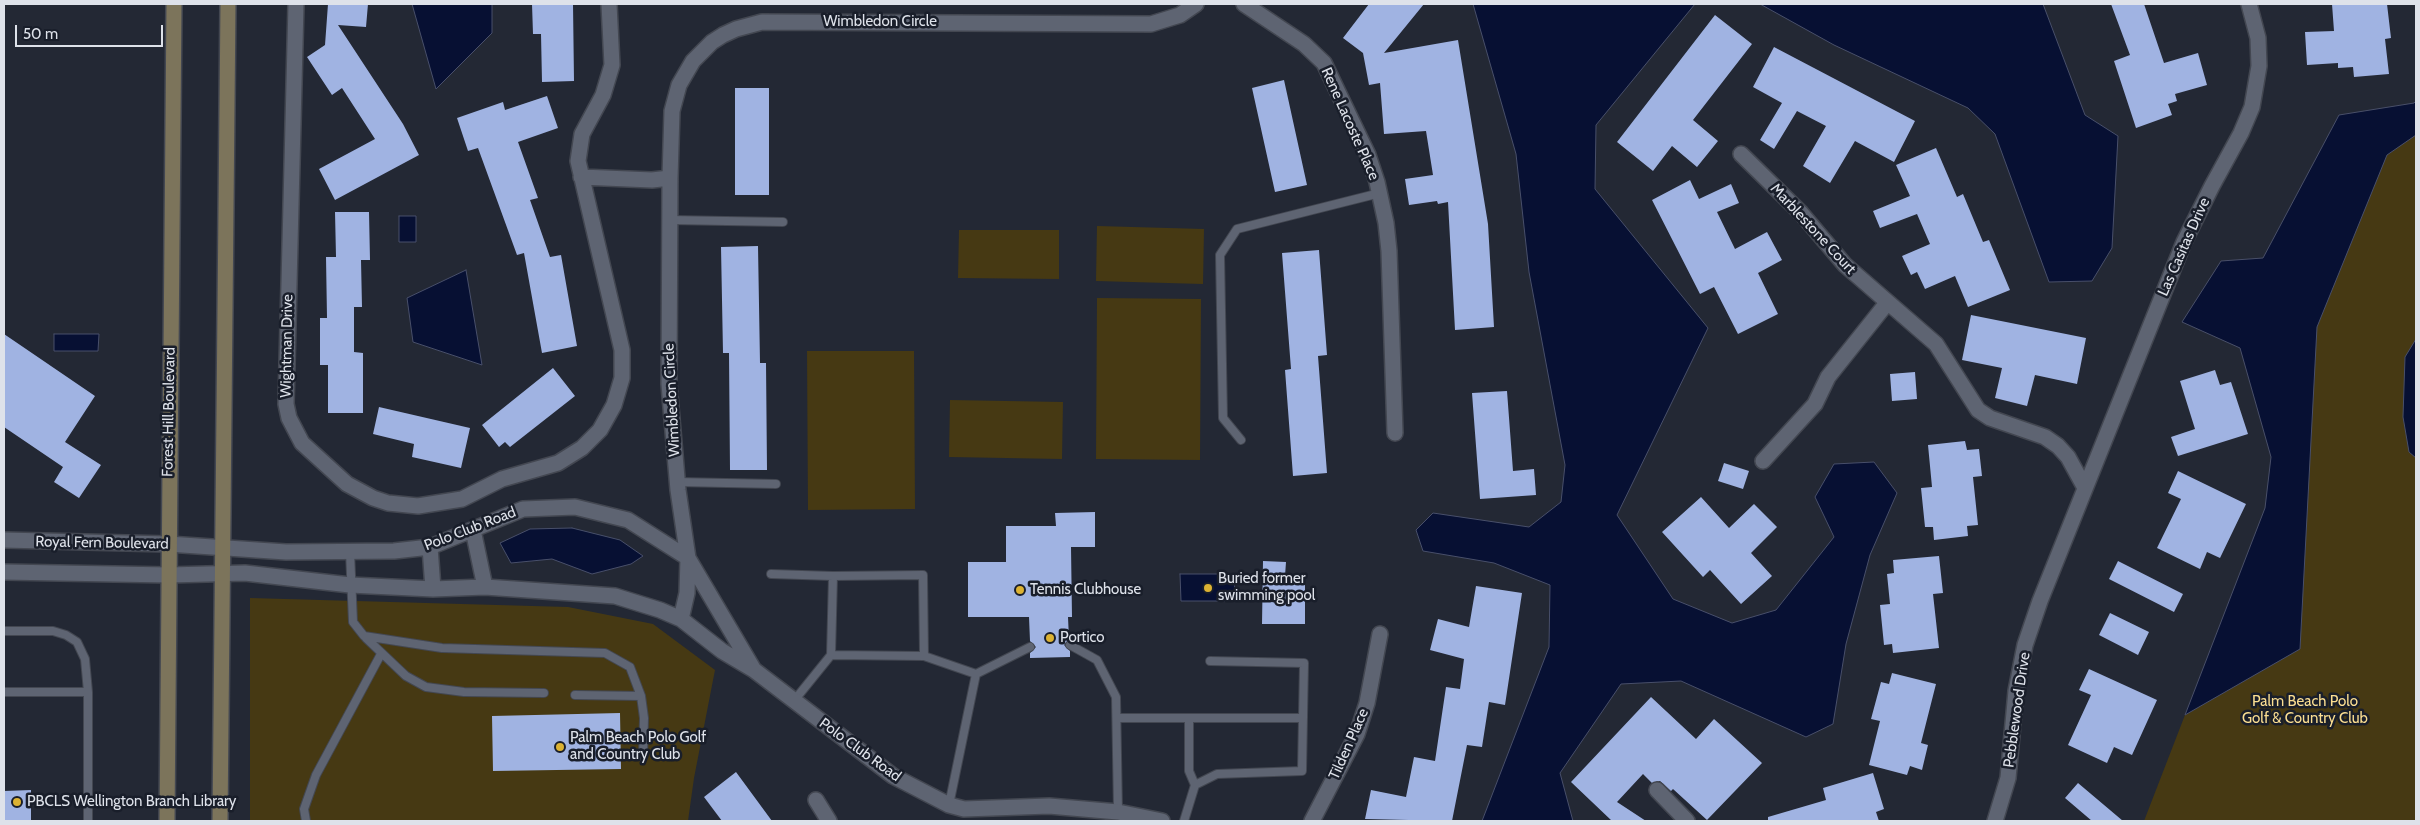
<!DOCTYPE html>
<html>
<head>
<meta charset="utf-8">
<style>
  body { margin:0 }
  #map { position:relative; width:2420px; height:825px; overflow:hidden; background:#232834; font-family:Cabin,sans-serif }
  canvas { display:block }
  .frame { position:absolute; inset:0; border:5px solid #dee2ea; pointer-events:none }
  .scale { position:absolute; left:15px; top:25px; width:148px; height:22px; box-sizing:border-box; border:2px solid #dee2ea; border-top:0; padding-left:6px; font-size:15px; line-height:18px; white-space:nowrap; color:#dee2ea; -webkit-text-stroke:4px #191e2a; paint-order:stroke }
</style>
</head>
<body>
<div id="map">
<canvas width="2420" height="825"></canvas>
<div class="frame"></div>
<div class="scale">50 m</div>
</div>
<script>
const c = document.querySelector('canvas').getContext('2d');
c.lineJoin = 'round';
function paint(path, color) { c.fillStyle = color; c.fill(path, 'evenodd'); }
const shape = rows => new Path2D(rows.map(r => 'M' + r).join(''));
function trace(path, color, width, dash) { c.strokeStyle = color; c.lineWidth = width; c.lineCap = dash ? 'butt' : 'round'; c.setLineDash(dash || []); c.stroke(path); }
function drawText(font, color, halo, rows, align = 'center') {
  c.font = font + ' Cabin,sans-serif'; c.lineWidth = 5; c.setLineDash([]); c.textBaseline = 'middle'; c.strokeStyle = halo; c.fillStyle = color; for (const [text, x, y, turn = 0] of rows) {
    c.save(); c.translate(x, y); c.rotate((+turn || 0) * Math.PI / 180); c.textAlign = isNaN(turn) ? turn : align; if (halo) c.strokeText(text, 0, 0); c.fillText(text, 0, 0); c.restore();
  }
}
const green = shape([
  [2416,101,2416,339,2414,341,2409,452,2416,458,2416,821,2144,821,2265,508,2271,457,2240,348,2182,322,2221,261,2263,258,2339,115,2414,103],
  [1097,226,1204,229,1203,284,1096,281],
  [959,230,1059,230,1059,279,958,278],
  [1097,298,1201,299,1200,460,1096,459],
  [807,351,914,351,915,509,808,510],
  [950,400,1063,402,1062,459,949,457],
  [250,598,568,607,653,624,715,670,694,778,688,821,250,821]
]);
const water = shape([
  [412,4,492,4,492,33,436,89,412,4],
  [1473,4,1695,4,1596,125,1595,189,1708,328,1617,515,1673,599,1732,623,1776,610,1834,537,1815,497,1834,464,1874,462,1897,493,1870,555,1846,644,1833,724,1806,737,1681,681,1621,684,1560,773,1573,821,1482,821,1549,647,1550,585,1494,563,1423,551,1416,530,1433,513,1529,527,1561,502,1565,465,1529,272,1516,154,1473,4],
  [1760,4,2043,4,2085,115,2118,136,2112,248,2092,281,2049,282,1995,134,1968,108,1834,45,1760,4],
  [2416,101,2416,135,2387,155,2317,327,2300,649,2185,715,2265,508,2271,457,2240,348,2182,322,2221,261,2263,258,2339,115,2414,103,2416,101],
  [399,216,416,216,416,242,399,242,399,216],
  [466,270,482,365,413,342,407,298,466,270],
  [54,334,99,334,98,351,54,351,54,334],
  [2416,339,2416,458,2409,452,2403,417,2405,357,2416,339],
  [572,528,620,540,643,556,631,564,592,574,552,559,511,563,500,543,530,529,572,528],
  [1180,574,1234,574,1235,601,1181,601,1180,574]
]);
const building = shape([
  [328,4,368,4,366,27,338,25,403,124,419,155,335,200,319,169,375,139,342,88,332,95,307,57,325,45],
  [532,4,573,4,574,81,542,82,541,34,533,34],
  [1369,4,1424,4,1384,53,1458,40,1488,224,1494,327,1455,330,1448,202,1438,204,1437,201,1409,205,1405,179,1433,175,1426,131,1384,134,1380,83,1369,85,1363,53,1343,38],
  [2111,4,2144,4,2164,63,2198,53,2207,85,2175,94,2177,101,2168,104,2172,115,2136,128,2114,61,2130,55],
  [2332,4,2387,4,2391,38,2385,39,2389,74,2354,77,2353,67,2338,68,2338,63,2307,65,2305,32,2334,31],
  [1715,15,1752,44,1693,120,1718,141,1697,167,1672,146,1653,171,1617,142],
  [1774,47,1915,121,1894,162,1855,141,1830,183,1803,166,1826,126,1797,111,1774,149,1760,140,1782,103,1753,87],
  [1284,80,1307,185,1275,192,1252,88],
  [735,88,769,88,769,195,735,195],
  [547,96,558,128,518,142,538,198,530,200,550,257,561,255,577,346,542,353,524,253,517,255,478,148,468,151,457,118,503,102,505,110],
  [1936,148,1957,197,1963,194,1983,242,1989,240,2010,290,1968,307,1955,276,1925,289,1917,272,1911,275,1902,256,1930,244,1917,214,1880,228,1873,211,1910,196,1896,165],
  [1690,180,1699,199,1731,184,1739,203,1717,212,1735,249,1767,232,1782,260,1758,273,1778,314,1738,334,1714,287,1700,294,1652,200],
  [335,212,369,212,370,260,361,260,362,307,354,307,354,352,363,353,363,413,328,413,328,365,320,365,320,318,327,318,326,257,336,257],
  [758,246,760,363,766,363,767,470,730,470,729,353,723,353,721,247],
  [1319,250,1327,355,1318,356,1327,473,1293,476,1285,370,1291,369,1282,253],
  [1971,315,2086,338,2077,384,2035,375,2027,406,1995,398,2002,368,1962,360],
  [4,334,95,396,65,442,101,465,79,498,54,482,63,467,4,427],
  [553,368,575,396,510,447,505,442,499,447,482,425],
  [2215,370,2220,385,2231,382,2248,434,2178,456,2171,437,2195,429,2180,381],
  [1915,372,1917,399,1892,401,1890,374],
  [1507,391,1513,471,1534,469,1536,495,1480,499,1472,393],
  [379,407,470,428,461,468,412,457,414,444,373,434],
  [1965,441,1967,450,1979,449,1982,476,1973,477,1978,525,1967,526,1968,536,1934,540,1933,527,1925,527,1921,488,1932,487,1928,445],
  [1724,463,1749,471,1743,489,1718,481],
  [2178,471,2246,504,2220,558,2207,552,2200,569,2157,548,2181,499,2168,493],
  [1701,497,1729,528,1754,504,1777,527,1751,553,1772,576,1741,604,1710,570,1703,577,1662,532],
  [1095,512,1095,547,1071,547,1072,617,1068,617,1069,639,1064,645,1070,651,1070,657,1030,658,1030,653,1036,647,1030,641,1029,617,968,617,968,562,1006,562,1006,526,1056,526,1055,513],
  [1939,556,1943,593,1933,594,1939,648,1893,653,1892,644,1884,645,1880,605,1890,604,1887,574,1894,573,1893,560],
  [1263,561,1286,562,1285,576,1305,576,1305,624,1262,624],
  [2118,561,2183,594,2174,612,2109,579],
  [1476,586,1522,593,1505,705,1489,702,1482,747,1467,745,1452,821,1365,819,1371,790,1406,797,1414,757,1435,761,1446,687,1460,689,1464,659,1430,650,1438,619,1469,627],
  [2110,613,2149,632,2138,655,2099,635],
  [2089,669,2157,700,2132,755,2114,747,2107,763,2068,745,2091,695,2079,690],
  [1892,673,1936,684,1921,743,1928,745,1922,770,1910,766,1907,775,1869,765,1880,721,1871,719,1881,682,1889,684],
  [1651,697,1696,739,1714,719,1762,763,1707,820,1673,789,1671,791,1660,781,1652,783,1643,774,1617,802,1646,821,1612,821,1571,782],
  [620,713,621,769,493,771,492,716],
  [736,772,772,821,722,821,704,797],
  [1873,773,1884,809,1876,812,1879,821,1768,821,1768,817,1826,800,1823,788],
  [2078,783,2123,821,2092,821,2065,798],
  [31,790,31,821,4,821,4,791]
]);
const lane = shape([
  [670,220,783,222],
  [1241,440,1223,418,1220,255,1237,229,1380,193],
  [677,482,776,484],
  [350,552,353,622,364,636,442,648,605,653,630,667,641,696,644,718,643,757],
  [771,574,833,576],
  [4,631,53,631,66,635,77,642,85,659,88,692,88,821],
  [366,638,406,676,426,687,464,692,544,693],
  [1070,645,1097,660,1116,697,1118,812],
  [831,655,833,576,923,575,924,656],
  [4,692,88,692],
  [575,695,641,696],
  [793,702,831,655,924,656,976,674],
  [1117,718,1303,718],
  [1189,718,1189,771,1195,785],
  [949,805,976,674,1030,647],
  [306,821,304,809,316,775,381,654],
  [1184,821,1195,785,1217,774,1302,771,1304,663,1210,661]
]);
const street = shape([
  [296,4,286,404,289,418,302,443,347,484,373,498,388,503,418,506,462,499,502,479,558,463,582,448,600,430,614,405,622,378,622,350,578,161,582,134,603,95,612,65,609,4],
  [1244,4,1304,44,1324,63,1368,155,1377,182,1386,223,1389,251,1395,433],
  [1741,154,1801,213,1845,265,1936,344,1978,410,1990,418,2045,437,2058,446,2068,457,2085,488],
  [581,177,652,180,670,178],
  [1763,461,1815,404,1828,377,1887,303],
  [473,530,485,587],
  [4,540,168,544,286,552,394,551,430,547,523,509,575,507,628,520,688,558,754,670,722,651,681,619,660,610,615,596,485,587,433,589,350,585,245,573,169,575,4,572],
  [430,547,433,589],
  [681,619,687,593,688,558,678,490,669,384,670,178,672,111,679,85,693,61,712,42,723,35,736,29,762,22,1151,24,1180,15,1196,4],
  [754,670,893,776,949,805,964,809,1049,806,1118,812,1162,821],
  [1657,790,1687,821],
  [816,800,829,821],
  [1312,821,1357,734,1367,703,1380,634],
  [1995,821,2008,778,2016,691,2025,645,2040,601,2184,242,2212,186,2241,133,2252,107,2259,66,2258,38,2249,4]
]);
const secondary = shape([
  [167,821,174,4],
  [220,821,228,4]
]);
const markers = [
  [1208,588,5,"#dcb233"],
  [1020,590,5,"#dcb233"],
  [1050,638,5,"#dcb233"],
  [560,747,5,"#dcb233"],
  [17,802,5,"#dcb233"]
];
const streetNames = [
  ["Wimbledon Circle",880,22],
  ["Rene Lacoste Place",1350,124,66],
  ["Marblestone Court",1813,229,47],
  ["Las Casitas Drive",2184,247,-66],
  ["Wightman Drive",287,346,-89],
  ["Wimbledon Circle",672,400,-93],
  ["Forest Hill Boulevard",169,412,-89],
  ["Polo Club Road",470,529,-21],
  ["Royal Fern Boulevard",102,543,1],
  ["Pebblewood Drive",2017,710,-82],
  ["Tilden Place",1349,744,-66],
  ["Polo Club Road",860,750,36]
];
const poiNames = [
  ["Buried former",1218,579],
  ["swimming pool",1218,596],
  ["Tennis Clubhouse",1030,590],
  ["Portico",1060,638],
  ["Palm Beach Polo Golf",570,738],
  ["and Country Club",570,755],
  ["PBCLS Wellington Branch Library",27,802]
];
const parkNames = [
  ["Palm Beach Polo",2305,702],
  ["Golf & Country Club",2305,719]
];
paint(green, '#463913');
paint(water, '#071033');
trace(water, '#484f6a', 1);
paint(building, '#a0b3e2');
trace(lane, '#434751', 10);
trace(street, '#434751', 18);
trace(secondary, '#434751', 18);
trace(lane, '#5e6472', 8);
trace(street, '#5e6472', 15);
trace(secondary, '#7c745b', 15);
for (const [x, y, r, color] of markers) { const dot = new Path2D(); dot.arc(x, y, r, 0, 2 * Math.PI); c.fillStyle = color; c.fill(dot); trace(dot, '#191e2a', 2); }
drawText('15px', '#dee2ea', '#191e2a', streetNames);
drawText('15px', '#dee2ea', '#191e2a', poiNames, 'left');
drawText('15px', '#fbde91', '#191e2a', parkNames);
</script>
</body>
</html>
